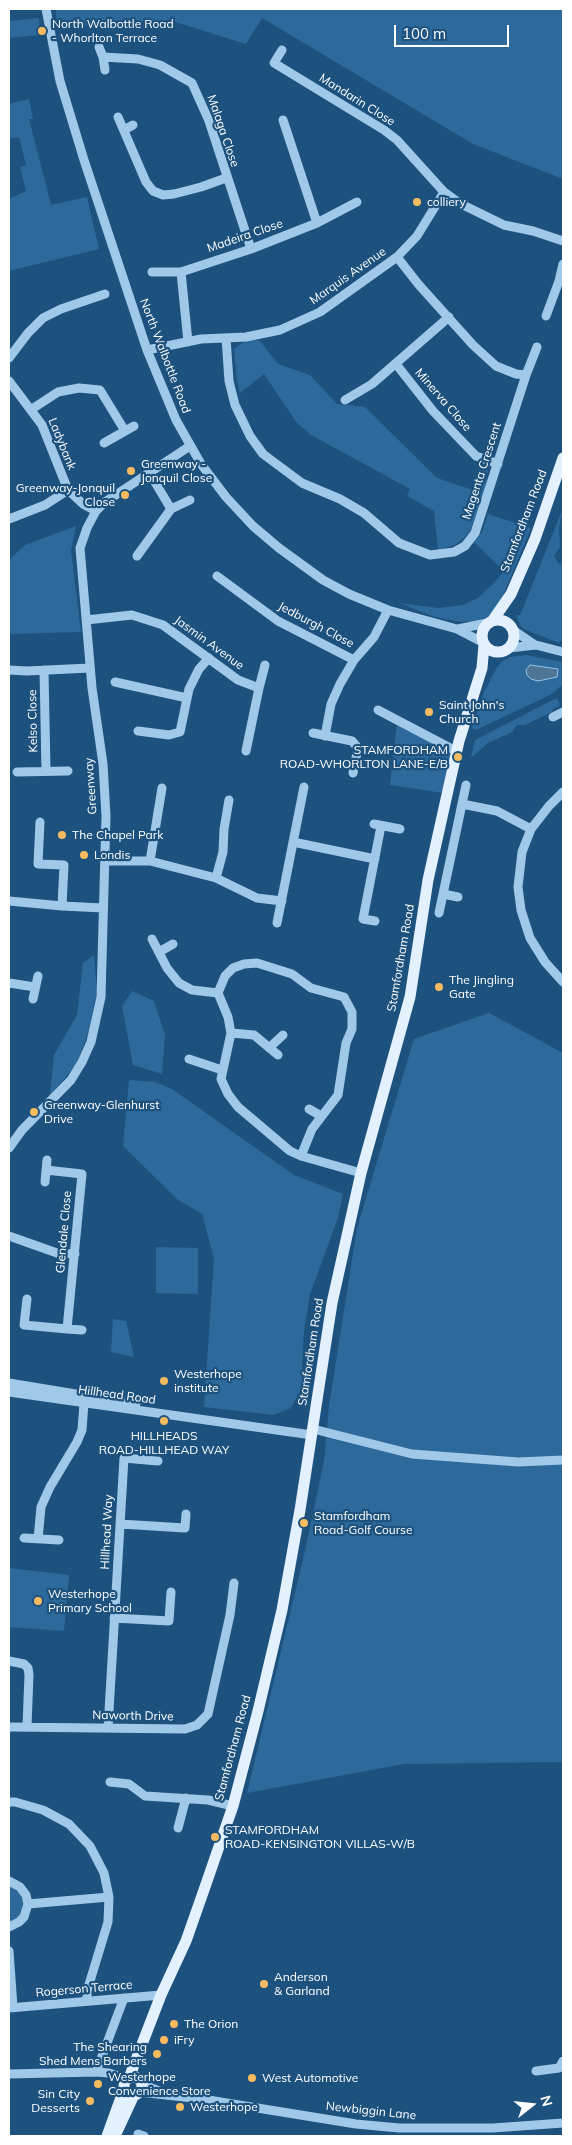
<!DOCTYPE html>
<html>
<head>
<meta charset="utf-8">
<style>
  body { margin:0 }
  #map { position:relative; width:572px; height:2145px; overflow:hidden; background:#1d527e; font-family:Mulish,sans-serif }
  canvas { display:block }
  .frame { position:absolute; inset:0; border:10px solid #fff; pointer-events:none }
  .north { position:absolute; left:507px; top:2080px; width:50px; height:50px; -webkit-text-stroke:4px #1d527e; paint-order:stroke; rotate:74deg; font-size:14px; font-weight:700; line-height:20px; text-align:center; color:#fff }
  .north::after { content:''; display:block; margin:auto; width:18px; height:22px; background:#fff; clip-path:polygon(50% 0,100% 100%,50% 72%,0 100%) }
  .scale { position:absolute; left:394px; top:25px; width:115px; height:22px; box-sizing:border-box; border:2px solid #fff; border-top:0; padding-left:6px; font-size:15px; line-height:18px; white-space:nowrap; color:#fff; -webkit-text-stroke:4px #1d527e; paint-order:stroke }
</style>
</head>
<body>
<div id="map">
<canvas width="572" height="2145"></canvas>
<div class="frame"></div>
<div class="north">N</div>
<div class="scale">100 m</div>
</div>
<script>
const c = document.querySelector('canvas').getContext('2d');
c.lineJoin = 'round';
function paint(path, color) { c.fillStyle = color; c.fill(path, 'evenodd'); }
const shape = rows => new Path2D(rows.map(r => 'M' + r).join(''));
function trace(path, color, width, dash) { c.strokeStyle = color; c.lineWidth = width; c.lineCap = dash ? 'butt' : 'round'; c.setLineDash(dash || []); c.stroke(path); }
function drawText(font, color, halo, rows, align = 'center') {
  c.font = font + ' Mulish,sans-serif'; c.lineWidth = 4.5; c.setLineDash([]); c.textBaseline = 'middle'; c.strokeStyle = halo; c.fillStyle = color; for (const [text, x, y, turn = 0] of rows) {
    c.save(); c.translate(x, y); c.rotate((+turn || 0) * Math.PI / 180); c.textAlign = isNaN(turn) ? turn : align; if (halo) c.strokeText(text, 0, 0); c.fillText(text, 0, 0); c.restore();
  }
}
const green = shape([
  [74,9,563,9,563,179,473,144,262,18,246,44,169,20,57,28,56,10],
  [39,18,40,35,9,38,9,21],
  [29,99,33,119,29,119,51,205,87,197,99,249,9,271,9,199,26,191,20,167,26,165,19,137,9,139,9,104],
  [248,339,260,341,278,364,310,375,337,404,365,407,437,478,473,490,480,462,488,469,485,489,471,529,465,537,455,545,438,550,434,511,407,496,410,489,311,435,297,423,264,374,240,393,237,381,234,349],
  [561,513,562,513,559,528,560,547,554,556,559,564,563,563,563,639,559,643,524,629,520,625,516,615,520,615,523,608],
  [488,514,531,528,502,598,490,616,476,621,462,622,435,617,399,603,438,608,463,605,478,598,493,584,504,571,474,542,482,532],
  [76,526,71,551,81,632,9,634,9,560,25,545],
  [526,655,563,662,563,684,552,694,476,730,472,728,484,692,497,667,503,661,510,657],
  [557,698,560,705,553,709,552,712,525,725,517,725,512,732,488,743,471,758,475,740],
  [397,723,447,748,451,754,443,793,390,785],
  [94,955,97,991,88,1034,76,1065,50,1095,54,1055,77,1015,83,963],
  [132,991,154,1001,165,1035,162,1074,133,1065,122,1006],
  [489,1013,563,1053,563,1762,404,1764,247,1793,305,1551,324,1461,329,1406,357,1228,414,1039],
  [129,1080,155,1082,172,1089,294,1175,343,1194,338,1218,310,1294,304,1331,302,1367,305,1381,291,1408,273,1415,204,1407,214,1258,202,1214,177,1199,123,1146],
  [156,1247,198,1248,198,1294,156,1293],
  [113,1319,126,1321,134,1357,111,1352],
  [9,1568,69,1575,64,1631,9,1627],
  [9,1886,20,1893,24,1901,24,1908,21,1915,9,1924]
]);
const water = shape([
  [530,665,558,669,557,677,538,681,531,679,527,675,526,670,530,665]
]);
const minor = shape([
  [46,9,60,81,84,160,147,350,176,420,201,464,226,497,253,526,279,548,323,580,349,594,388,610,457,629,482,642],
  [99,47,103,57,105,70],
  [282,50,274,63,384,130,397,140,444,192,459,203,504,225,533,231,563,241],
  [103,57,138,59,160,65,192,83,209,121,251,249],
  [118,117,146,182,153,191,163,195,174,194,201,187,226,178],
  [283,120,317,223],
  [124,130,133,125],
  [397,257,419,285,473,345,496,366,516,374,526,375,537,347],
  [152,272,181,272,251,249,317,223,357,202],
  [181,272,188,342],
  [546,316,559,281,563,264],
  [226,338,229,381,235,405,250,436,263,454,302,483,340,499,364,513,399,543,430,555,454,552,465,546,475,533,526,375],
  [147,350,201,339,246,337,280,330,320,312,397,257,417,236,444,192],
  [9,358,28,333,43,318,61,309,105,294],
  [396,364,433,411,476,456,498,464],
  [9,381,42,425,68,490,83,504,96,511],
  [345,400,372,384,449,317],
  [32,409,58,392,79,388,100,390,125,431],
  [104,443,134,426],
  [149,472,171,509],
  [9,519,45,505,68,490],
  [137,556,171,509,190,500],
  [217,576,278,621,354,660],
  [86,620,132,615,163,625,238,680,259,688],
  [458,629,487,623],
  [513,630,535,645],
  [509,648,536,645,563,652],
  [9,670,27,671,90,668],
  [44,670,46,771],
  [115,682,187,698],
  [378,710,456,751],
  [553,717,563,712],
  [138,731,169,735,180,732,189,689,199,669,209,658],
  [313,733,352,741,358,748,353,773],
  [325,736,331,704,340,684,354,660,374,637,388,610],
  [246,751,259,688,265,665],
  [17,772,68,771],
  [563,792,549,806,531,829,522,852,518,887,521,910,530,938,545,962,563,982],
  [462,804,497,811,531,829],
  [40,822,38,864,64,865,62,906],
  [374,824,400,829],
  [293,842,375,859],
  [105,861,150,861,216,878,257,898,282,901],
  [150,861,162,788],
  [216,878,223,852,224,829,229,800],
  [443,894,458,897],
  [9,901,62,906,103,908],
  [439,913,466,785],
  [375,921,363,919,381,826],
  [277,923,304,787],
  [152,939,167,968,179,983,192,990,218,993],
  [159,952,173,944],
  [9,983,35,987],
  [33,999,38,976],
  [231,1033,254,1035,278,1055],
  [269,1048,283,1035],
  [189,1059,222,1070],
  [309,1109,321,1116],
  [9,1148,22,1130,71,1080,82,1062,91,1042,101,997,106,816,103,764,92,688,80,548,87,528,96,511,105,502,190,446],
  [301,1156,312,1129,338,1095,346,1043,352,1029,352,1012,344,997,311,988,292,974,257,963,244,964,233,968,225,976,218,993,228,1017,231,1033,221,1079,228,1094,238,1107,290,1151,301,1156,361,1173],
  [45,1182,47,1160],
  [9,1236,57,1253,75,1254],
  [27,1299,24,1325,67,1329,82,1174,46,1170],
  [67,1329,82,1330],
  [9,1383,136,1404],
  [9,1392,312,1435],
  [313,1429,412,1454,518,1462,563,1460],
  [120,1524,185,1528,186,1514],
  [24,1538,59,1540],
  [38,1539,41,1507,50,1487,77,1442,82,1430,84,1403],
  [114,1618,169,1621,171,1592],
  [9,1661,24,1664,28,1668,29,1675,27,1726],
  [9,1727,185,1729,197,1725,208,1714,230,1615,234,1583],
  [108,1728,124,1458,158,1461],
  [110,1782,129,1784,145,1796,208,1800,233,1806],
  [9,1802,15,1802,43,1810,69,1824,90,1846,104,1873,109,1897,108,1922,87,1991,87,2001],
  [178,1828,186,1798],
  [9,1881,20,1887,26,1895,28,1904,24,1917,19,1922,9,1927],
  [28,1904,109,1897],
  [9,1951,13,2007],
  [9,2008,161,1995],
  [536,2071,559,2068,563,2061],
  [96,2072,124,1998],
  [9,2074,96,2072,109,2073,127,2079],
  [141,2084,162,2092],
  [139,2092,202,2099,356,2124,399,2128,493,2128,563,2123],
  [138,2134,144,2136]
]);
const major = shape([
  '482 636a16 16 0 1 1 32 0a16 16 0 1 1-32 0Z',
  [493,620,511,594,535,539,563,458],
  '124 2086a9 9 0 1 1 18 0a9 9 0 1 1-18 0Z',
  [129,2078,161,1995,186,1941,205,1887,233,1806,258,1711,282,1610,300,1510,332,1303,361,1173,410,997,428,880,459,741,482,668,484,645],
  [107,2136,124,2089],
  [115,2136,134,2095]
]);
const markers = [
  [42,31,5,"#f8bb5f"],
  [417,202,5,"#f8bb5f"],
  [131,471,5,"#f8bb5f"],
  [125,495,5,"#f8bb5f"],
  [429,712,5,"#f8bb5f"],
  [458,757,5,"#f8bb5f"],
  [62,835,5,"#f8bb5f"],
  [84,855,5,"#f8bb5f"],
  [439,987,5,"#f8bb5f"],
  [34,1112,5,"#f8bb5f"],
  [164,1381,5,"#f8bb5f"],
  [164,1421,5,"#f8bb5f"],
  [304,1523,5,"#f8bb5f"],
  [38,1601,5,"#f8bb5f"],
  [215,1837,5,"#f8bb5f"],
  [264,1984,5,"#f8bb5f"],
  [174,2024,5,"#f8bb5f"],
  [164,2040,5,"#f8bb5f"],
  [157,2054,5,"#f8bb5f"],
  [252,2078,5,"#f8bb5f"],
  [98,2084,5,"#f8bb5f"],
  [90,2101,5,"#f8bb5f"],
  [180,2107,5,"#f8bb5f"]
];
const poiNames = [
  ["North Walbottle Road",52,24],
  ["- Whorlton Terrace",52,38],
  ["colliery",427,202],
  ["Greenway -",141,464],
  ["Jonquil Close",141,478],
  ["Greenway-Jonquil",115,488,"right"],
  ["Close",115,502,"right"],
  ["Saint John's",439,705],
  ["Church",439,719],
  ["STAMFORDHAM",448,750,"right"],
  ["ROAD-WHORLTON LANE-E/B",448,764,"right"],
  ["The Chapel Park",72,835],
  ["Londis",94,855],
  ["The Jingling",449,980],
  ["Gate",449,994],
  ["Greenway-Glenhurst",44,1105],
  ["Drive",44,1119],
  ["Westerhope",174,1374],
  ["institute",174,1388],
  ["HILLHEADS",164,1436,"center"],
  ["ROAD-HILLHEAD WAY",164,1450,"center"],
  ["Stamfordham",314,1516],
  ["Road-Golf Course",314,1530],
  ["Westerhope",48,1594],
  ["Primary School",48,1608],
  ["STAMFORDHAM",225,1830],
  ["ROAD-KENSINGTON VILLAS-W/B",225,1844],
  ["Anderson",274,1977],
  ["& Garland",274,1991],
  ["The Orion",184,2024],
  ["iFry",174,2040],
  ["The Shearing",147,2047,"right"],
  ["Shed Mens Barbers",147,2061,"right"],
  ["Westerhope",108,2077],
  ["Convenience Store",108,2091],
  ["West Automotive",262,2078],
  ["Sin City",80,2094,"right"],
  ["Desserts",80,2108,"right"],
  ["Westerhope",190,2107]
];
const streetNames = [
  ["Mandarin Close",357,100,32],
  ["Malaga Close",223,131,71],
  ["Madeira Close",245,236,-19],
  ["Marquis Avenue",348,276,-35],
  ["North Walbottle Road",165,356,69],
  ["Minerva Close",443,400,49],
  ["Ladybank",62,444,68],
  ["Magenta Crescent",482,471,-72],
  ["Stamfordham Road",524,521,-69],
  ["Jedburgh Close",316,625,28],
  ["Jasmin Avenue",209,643,36],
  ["Kelso Close",33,721,-91],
  ["Greenway",91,786,-94],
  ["Stamfordham Road",401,958,-80],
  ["Glendale Close",64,1232,-85],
  ["Stamfordham Road",311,1352,-81],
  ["Hillhead Road",117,1395,8],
  ["Hillhead Way",107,1532,-87],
  ["Naworth Drive",133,1716,1],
  ["Stamfordham Road",233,1748,-75],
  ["Rogerson Terrace",84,1989,-5],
  ["Newbiggin Lane",371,2111,6]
];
paint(green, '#2d6a9b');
paint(water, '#4e7596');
trace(water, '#93c5ea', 1);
trace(minor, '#a0c8e8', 9);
trace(major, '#e3f0fe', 11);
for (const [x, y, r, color] of markers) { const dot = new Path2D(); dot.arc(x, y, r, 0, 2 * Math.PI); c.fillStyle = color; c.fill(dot); trace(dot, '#1d527e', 2); }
drawText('12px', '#fff', '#1d527e', poiNames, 'left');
drawText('12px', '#fff', '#1d527e', streetNames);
</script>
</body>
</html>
